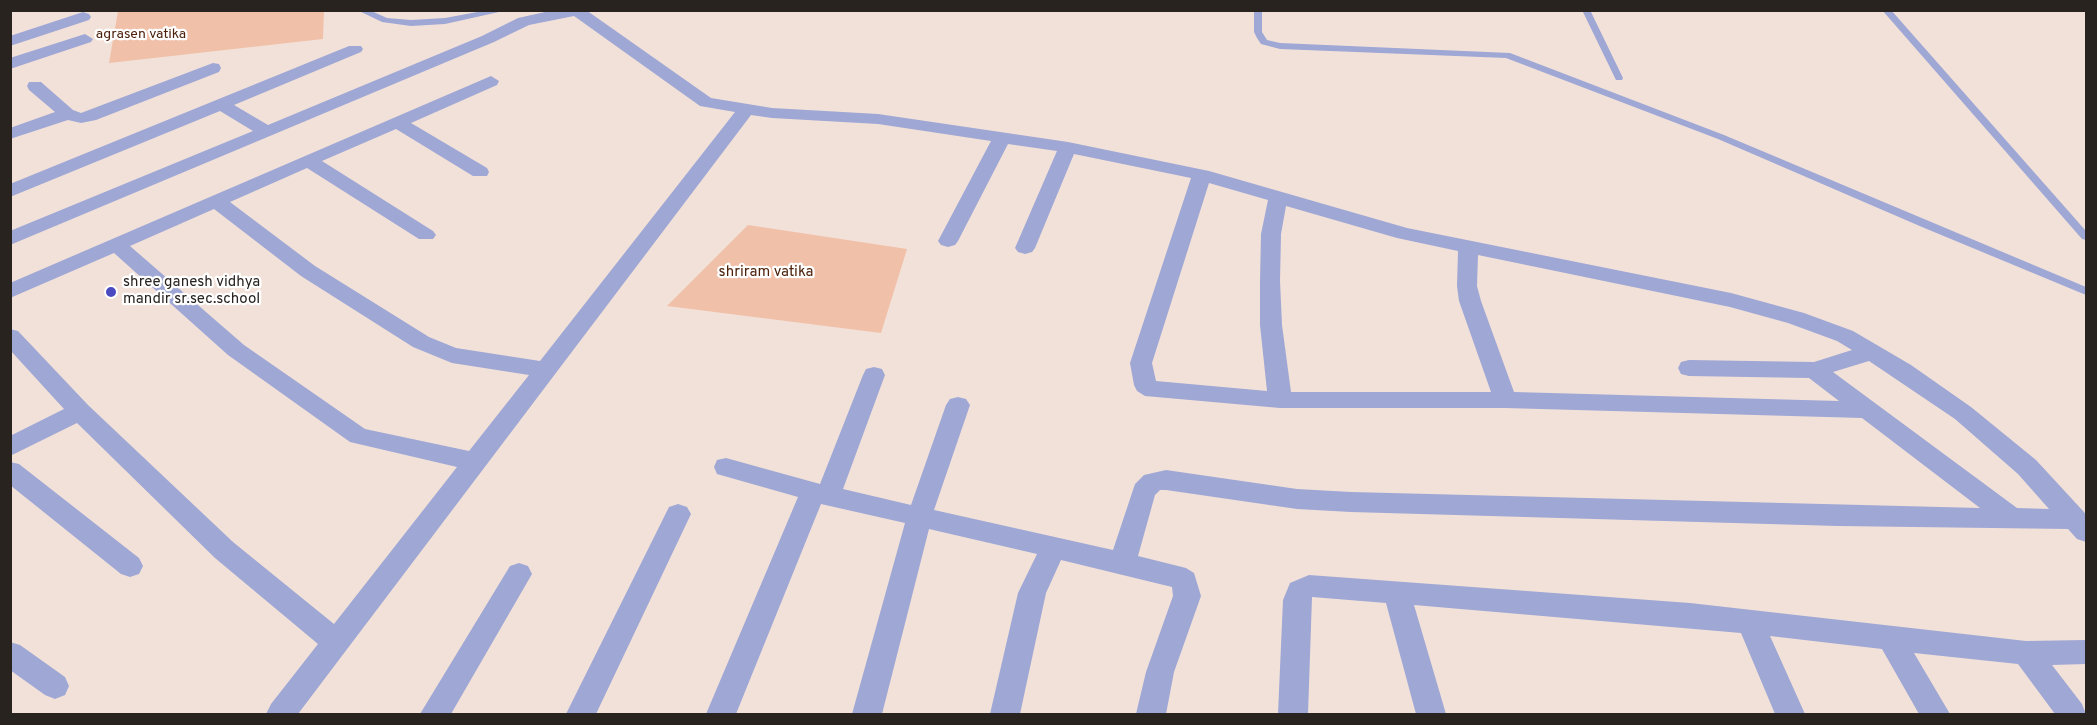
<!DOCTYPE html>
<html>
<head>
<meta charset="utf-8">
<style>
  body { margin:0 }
  #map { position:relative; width:2097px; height:725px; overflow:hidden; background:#f2e1d9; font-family:Overpass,sans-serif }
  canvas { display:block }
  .frame { position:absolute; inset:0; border:12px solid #292320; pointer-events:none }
</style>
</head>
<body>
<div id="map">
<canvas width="2097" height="725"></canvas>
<div class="frame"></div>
</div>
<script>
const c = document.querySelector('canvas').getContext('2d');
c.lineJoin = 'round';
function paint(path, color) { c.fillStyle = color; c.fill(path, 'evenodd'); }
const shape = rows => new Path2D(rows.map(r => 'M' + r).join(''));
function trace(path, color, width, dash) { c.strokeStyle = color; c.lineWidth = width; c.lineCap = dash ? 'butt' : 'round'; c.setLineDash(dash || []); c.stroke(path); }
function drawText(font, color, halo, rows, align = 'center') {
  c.font = font + ' Overpass,sans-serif'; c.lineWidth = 4.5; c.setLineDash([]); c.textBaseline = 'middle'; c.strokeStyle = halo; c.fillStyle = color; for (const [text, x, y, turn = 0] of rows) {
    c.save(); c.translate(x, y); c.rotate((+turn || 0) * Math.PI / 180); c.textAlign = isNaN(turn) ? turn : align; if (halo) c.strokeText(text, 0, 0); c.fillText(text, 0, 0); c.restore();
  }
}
const green = shape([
  [118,11,324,11,323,39,109,63],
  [748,225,907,249,881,333,667,306]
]);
const lane = shape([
  [357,10,369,10,387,18,411,20,445,18,488,10,508,10,445,24,411,26,382,22,357,10],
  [1254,10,1262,10,1262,32,1267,40,1280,43,1510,53,1724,135,2086,287,2086,295,1922,227,1718,139,1506,58,1280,49,1261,44,1257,38,1254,32,1254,10],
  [1582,10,1590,10,1623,78,1622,80,1616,80,1615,78,1582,10],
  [1882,10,1891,10,2086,231,2086,240,2082,239,1882,10]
]);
const street = shape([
  [554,10,586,10,711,98,772,108,878,114,1068,142,1209,171,1407,228,1731,293,1804,313,1853,331,1911,365,1971,407,2036,460,2084,512,2086,515,2086,542,2077,539,2068,529,1838,526,1351,512,1297,509,1166,490,1160,490,1155,495,1138,556,1186,568,1194,573,1201,596,1174,672,1166,714,1136,714,1146,672,1173,596,1172,587,1061,560,1046,593,1020,714,990,714,1018,593,1037,554,929,529,882,714,852,714,905,523,821,504,736,714,706,714,798,497,717,474,714,467,717,460,726,458,820,484,863,375,866,369,874,367,882,369,885,375,843,489,911,505,946,405,950,399,958,397,966,399,970,405,934,510,1113,550,1135,484,1144,475,1166,470,1297,489,1351,492,1980,508,1862,418,1505,408,1280,408,1145,396,1137,391,1134,385,1130,363,1191,178,1074,154,1035,248,1032,252,1025,254,1018,252,1015,248,1057,151,1008,144,958,241,955,245,948,247,941,245,938,241,991,141,878,124,772,118,751,115,298,714,266,714,271,704,318,644,215,558,77,423,10,456,10,436,64,409,10,350,10,329,18,331,88,405,233,542,334,624,457,467,350,442,228,355,114,253,10,298,10,283,491,76,499,81,497,85,411,123,487,168,489,172,487,176,473,176,396,129,322,161,433,231,436,235,433,239,419,239,307,168,230,202,315,266,429,337,456,348,540,361,735,112,700,106,574,16,529,25,494,42,10,245,10,231,253,131,220,111,10,197,10,184,349,46,361,46,363,49,361,52,234,105,268,125,482,36,518,18,554,10],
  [1209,183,1268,200,1261,234,1260,281,1260,325,1267,391,1156,381,1152,363,1209,183],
  [1286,206,1397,238,1458,251,1457,286,1459,301,1491,392,1291,392,1282,325,1280,281,1281,234,1286,206],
  [214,209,301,276,413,347,452,363,529,375,469,451,365,429,244,345,130,246,214,209],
  [1478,255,1730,307,1788,323,1837,341,1852,350,1814,362,1689,360,1681,362,1678,368,1681,374,1689,376,1809,378,1839,401,1514,392,1481,301,1477,286,1478,255],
  [1869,361,1955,419,2018,474,2049,509,2017,508,1833,372,1869,361],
  [83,12,89,14,91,17,89,20,10,46,10,36,83,12],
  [85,34,93,39,91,42,10,69,10,58,85,34],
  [213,63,219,64,221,68,219,72,96,120,81,123,68,120,10,139,10,128,55,112,29,90,27,86,29,82,41,82,73,110,81,113,213,63],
  [10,462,19,464,139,558,143,566,139,574,130,577,121,574,10,485,10,462],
  [678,504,687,507,691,514,596,714,566,714,669,507,678,504],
  [519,563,528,566,532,574,451,714,420,714,510,566,519,563],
  [1309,575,1690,603,2026,641,2086,640,2086,664,2052,665,2082,704,2086,714,2055,714,2018,664,1914,653,1950,714,1919,714,1882,649,1770,636,1805,714,1775,714,1741,633,1414,605,1446,714,1416,714,1386,603,1312,597,1308,714,1278,714,1283,600,1290,583,1309,575],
  [10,642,20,645,65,677,69,686,65,695,55,699,45,695,10,670,10,642]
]);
const markers = [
  [111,292,6,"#4b4bc1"]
];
const farParknames = [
  ["agrasen vatika",141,35]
];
const parkNames = [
  ["shriram vatika",766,273]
];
const poiNames = [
  ["shree ganesh vidhya",123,283],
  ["mandir sr.sec.school",123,300]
];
paint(green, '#f1c0a9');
paint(lane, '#9fa7d5');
paint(street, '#9fa7d5');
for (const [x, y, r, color] of markers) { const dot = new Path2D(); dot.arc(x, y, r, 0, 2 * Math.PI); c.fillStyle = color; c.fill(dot); trace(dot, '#fff', 2); }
drawText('14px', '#4d220c', '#fff', farParknames);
drawText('15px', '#4d220c', '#fff', parkNames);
drawText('15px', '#292320', '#fff', poiNames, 'left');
</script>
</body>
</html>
